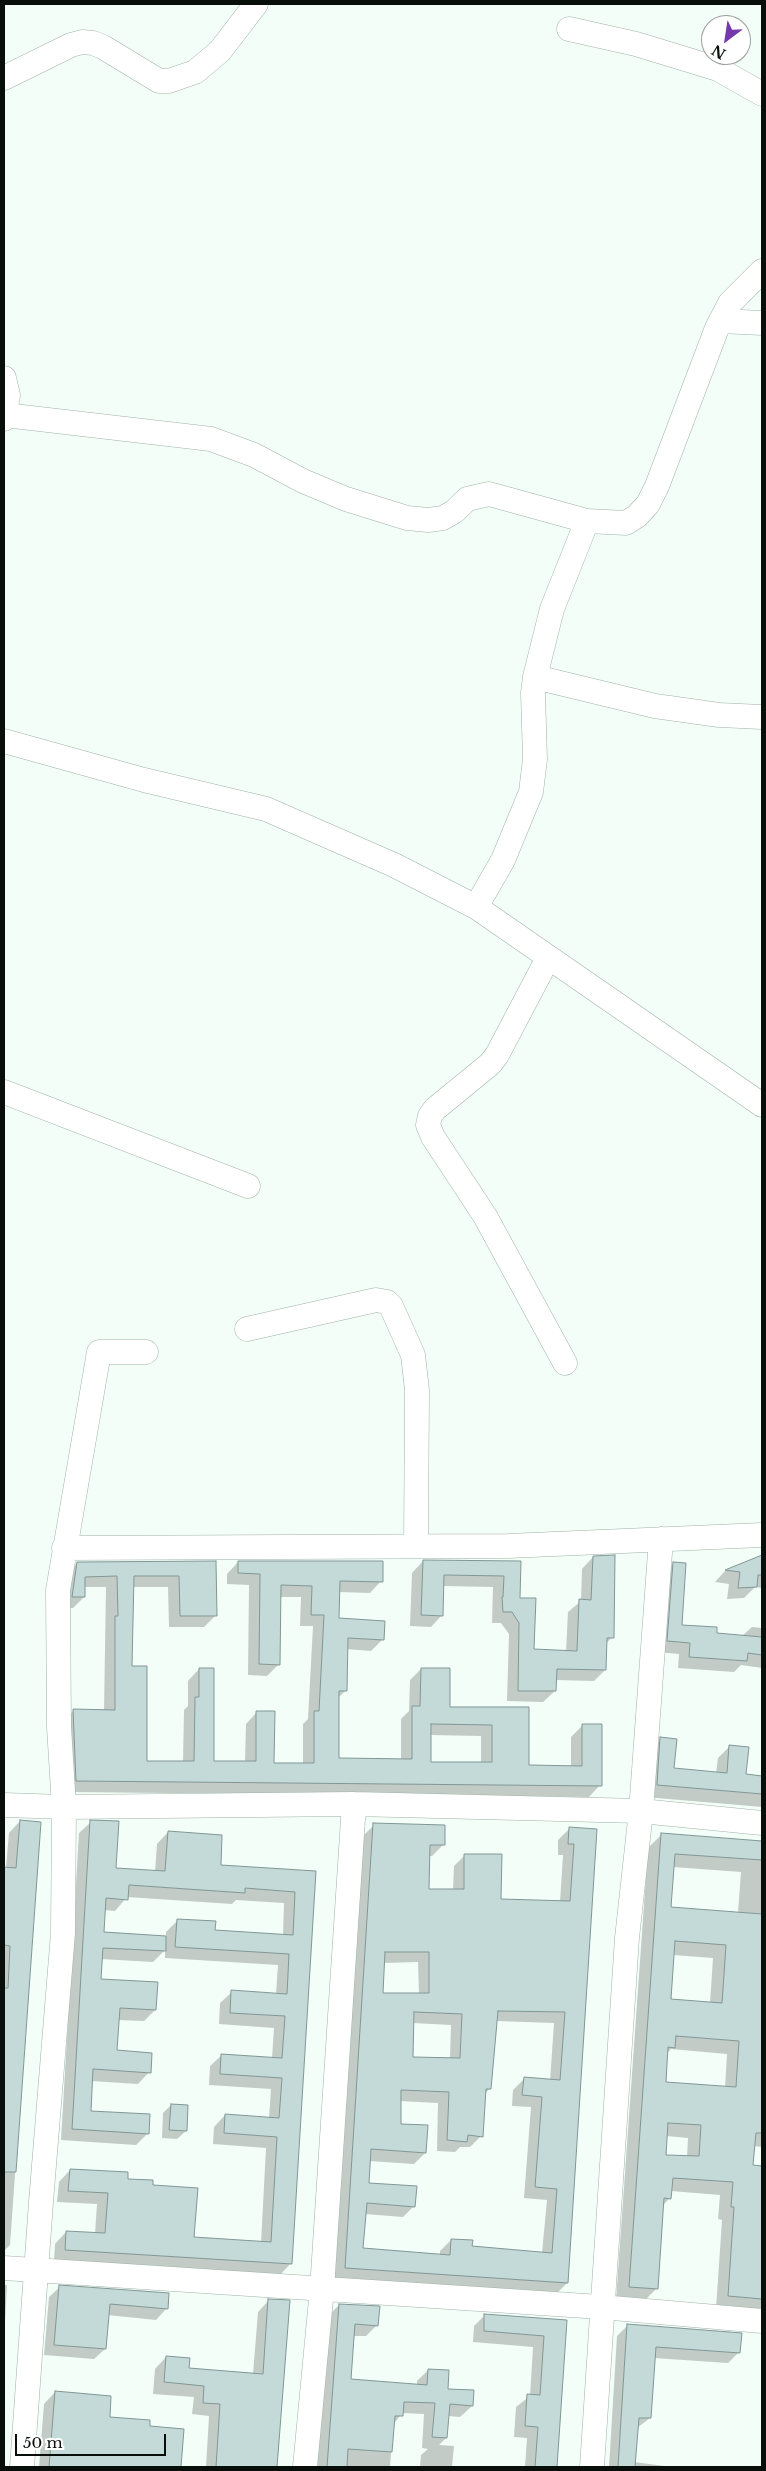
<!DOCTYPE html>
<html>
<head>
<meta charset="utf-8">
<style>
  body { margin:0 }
  #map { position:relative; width:766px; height:2471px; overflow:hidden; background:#f3fef8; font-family:"Libre Baskerville",serif }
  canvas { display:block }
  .frame { position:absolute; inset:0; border:5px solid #080f0b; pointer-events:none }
  .north { position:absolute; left:701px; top:15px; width:50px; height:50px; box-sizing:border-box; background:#fff; border:1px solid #9c9f9d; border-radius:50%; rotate:211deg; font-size:14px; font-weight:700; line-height:20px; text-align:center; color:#080f0b }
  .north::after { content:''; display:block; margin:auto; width:18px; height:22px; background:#7538ad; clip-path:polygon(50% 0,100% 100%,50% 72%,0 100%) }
  .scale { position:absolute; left:15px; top:2434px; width:151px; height:22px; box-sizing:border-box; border:2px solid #080f0b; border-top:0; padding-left:6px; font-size:15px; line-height:18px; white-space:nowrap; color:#080f0b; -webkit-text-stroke:4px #fff; paint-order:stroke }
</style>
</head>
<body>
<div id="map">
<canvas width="766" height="2471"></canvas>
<div class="frame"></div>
<div class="north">N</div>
<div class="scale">50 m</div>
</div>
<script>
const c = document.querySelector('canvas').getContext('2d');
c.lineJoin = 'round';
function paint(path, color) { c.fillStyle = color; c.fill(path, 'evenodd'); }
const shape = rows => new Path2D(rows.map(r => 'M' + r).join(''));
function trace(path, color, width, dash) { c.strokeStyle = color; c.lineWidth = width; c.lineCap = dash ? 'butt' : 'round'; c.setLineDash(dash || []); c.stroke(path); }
const shadow = shape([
  [593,1557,612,1637,606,1644,605,1670,594,1681,555,1680,555,1691,543,1702,507,1701,509,1634,501,1623,492,1623,493,1587,443,1586,442,1615,431,1627,410,1626,412,1573,423,1561,520,1562,519,1599,533,1651,566,1652,568,1612,581,1601,582,1569],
  [761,1557,762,1588,755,1587,744,1598,727,1599,729,1584,715,1582,725,1571],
  [215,1562,216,1615,204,1627,169,1627,168,1587,132,1587,131,1667,146,1762,183,1762,184,1710,188,1706,188,1681,199,1669,212,1762,245,1762,246,1724,257,1712,273,1764,303,1764,303,1724,308,1719,313,1626,300,1626,301,1597,279,1597,279,1664,267,1676,248,1675,249,1585,227,1584,227,1574,238,1562,381,1581,370,1593,338,1592,338,1620,383,1639,371,1651,346,1649,346,1690,338,1698,337,1759,401,1760,401,1719,409,1711,410,1680,421,1669,448,1708,528,1709,528,1766,571,1767,571,1737,583,1725,600,1785,589,1797,65,1792,62,1722,73,1711,104,1711,106,1587,84,1587,84,1597,73,1608,61,1608,66,1574,77,1563],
  [430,1735,481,1736,481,1764,430,1763],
  [674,1563,680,1626,716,1634,742,1636,752,1627,762,1628,762,1668,741,1665,734,1672,678,1668,679,1654,656,1652,662,1575],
  [661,1739,673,1769,716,1773,718,1758,730,1746,745,1776,762,1777,762,1807,645,1797,649,1751],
  [20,1821,40,1823,10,2245,4,2251,4,1868,6,1868,9,1833],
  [91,1822,115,1869,155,1872,157,1844,168,1832,219,1867,315,1872,291,2263,280,2275,54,2261,55,2244,66,2232,95,2234,97,2204,57,2202,59,2182,70,2170,127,2180,152,2187,193,2238,261,2243,266,2148,213,2144,214,2127,225,2115,269,2118,271,2089,209,2085,210,2066,222,2055,272,2058,274,2028,219,2024,220,2003,232,1992,276,1994,278,1965,165,1958,165,1950,153,1962,101,1959,100,1980,155,2010,144,2021,118,2020,116,2052,149,2072,138,2084,91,2081,89,2112,148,2133,136,2145,61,2140,79,1833],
  [127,1897,232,1904,236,1900,284,1903,283,1935,214,1931,178,1920,166,1932,166,1937,103,1933,104,1910,115,1911],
  [374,1825,443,1845,432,1856,429,1856,427,1891,453,1890,454,1866,465,1855,500,1900,560,1902,563,1855,558,1855,558,1840,569,1829,596,1830,567,2283,556,2294,334,2279,363,1836],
  [418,1962,419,1994,382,1994,383,1963],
  [496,2021,554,2023,550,2081,524,2079,513,2090,512,2106,531,2107,524,2198,547,2200,542,2253,471,2248,451,2240,440,2251,440,2256,362,2249,365,2214,403,2217,414,2206,367,2184,369,2161,414,2164,425,2153,400,2125,399,2101,438,2103,437,2151,455,2152,460,2147,470,2147,481,2136,485,2094,490,2088],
  [413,2023,451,2025,450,2059,412,2058],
  [661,1835,762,1842,762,2064,760,2096,762,2097,762,2147,753,2146,752,2166,762,2167,762,2312,716,2309,722,2220,718,2219,720,2195,671,2191,670,2198,662,2206,657,2288,644,2301,616,2300,648,1848],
  [673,1867,741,1872,738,1913,670,1909],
  [673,1955,713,1958,710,2003,669,2001],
  [671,2049,727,2054,725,2088,664,2083,666,2054],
  [666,2136,688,2138,687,2157,664,2156],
  [171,2105,186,2131,177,2139,162,2138,163,2113],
  [4,2285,7,2285,4,2340],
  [60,2287,166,2309,156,2320,107,2315,105,2349,94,2359,44,2355,49,2297],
  [269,2300,288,2302,276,2467,206,2467,209,2416,192,2414,194,2397,153,2394,155,2369,166,2357,188,2369,253,2374,258,2312],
  [339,2305,377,2325,366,2336,353,2336,350,2380,417,2385,417,2381,428,2370,446,2390,472,2406,460,2417,448,2416,446,2438,439,2445,454,2446,452,2467,420,2467,421,2455,428,2449,422,2448,424,2414,402,2413,393,2425,390,2467,317,2467,328,2316],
  [485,2315,566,2321,556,2467,525,2467,527,2438,514,2437,516,2407,530,2396,533,2347,473,2342,474,2326],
  [628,2325,739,2352,728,2363,654,2358,650,2418,637,2428,634,2462,672,2467,609,2467,617,2336],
  [55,2392,109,2418,149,2428,183,2430,180,2467,39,2467,44,2404]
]);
const building = shape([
  [615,1555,614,1638,607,1638,606,1670,557,1669,556,1691,518,1691,519,1623,512,1612,503,1612,502,1597,503,1597,504,1576,444,1575,443,1616,421,1615,423,1560,521,1561,520,1598,536,1598,534,1649,577,1651,579,1599,591,1600,593,1556,615,1555],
  [762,1555,762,1575,758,1575,757,1587,738,1588,740,1572,725,1570,762,1555],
  [216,1561,217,1616,180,1616,179,1576,134,1576,132,1666,147,1666,147,1761,194,1761,195,1697,199,1697,199,1668,214,1668,214,1761,256,1761,256,1711,275,1711,274,1763,314,1763,314,1711,319,1711,324,1615,311,1615,312,1586,281,1585,280,1665,259,1664,260,1574,238,1573,238,1561,383,1561,383,1582,340,1581,339,1618,385,1621,384,1640,348,1638,347,1691,339,1691,339,1758,412,1759,412,1706,420,1706,421,1668,450,1668,450,1707,529,1707,529,1765,582,1766,582,1724,602,1724,602,1786,76,1781,73,1709,115,1710,115,1616,118,1616,117,1576,85,1577,85,1597,72,1597,77,1562,216,1561],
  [431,1724,492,1725,492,1762,431,1762,431,1724],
  [673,1562,686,1563,682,1625,717,1627,717,1633,762,1637,762,1655,748,1653,747,1661,689,1657,690,1643,667,1641,673,1562],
  [660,1737,677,1739,674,1768,727,1773,729,1745,749,1747,746,1774,762,1776,762,1794,657,1785,660,1737],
  [20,1820,41,1822,16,2172,4,2172,4,1988,8,1988,10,1946,4,1945,4,1867,16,1868,20,1820],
  [90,1820,119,1821,116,1868,165,1871,168,1831,222,1835,221,1865,316,1871,292,2264,65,2250,66,2231,105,2233,108,2193,68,2191,70,2169,128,2172,128,2179,153,2180,153,2185,198,2188,194,2237,271,2242,277,2137,224,2133,225,2114,279,2118,282,2078,220,2074,221,2054,282,2058,285,2016,230,2013,231,1990,287,1994,289,1954,175,1947,177,1919,216,1921,215,1930,293,1935,295,1892,245,1888,245,1893,129,1885,128,1900,106,1898,104,1932,166,1936,166,1951,103,1948,101,1979,158,1982,156,2010,120,2008,117,2050,152,2053,151,2073,93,2069,91,2111,150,2114,149,2134,72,2129,90,1820],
  [373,1823,445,1825,445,1845,430,1845,429,1889,464,1889,464,1854,502,1854,501,1899,570,1901,574,1844,568,1844,569,1827,597,1829,568,2283,345,2268,373,1823],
  [385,1952,429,1952,429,1993,383,1993,385,1952],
  [498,2011,565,2012,560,2080,524,2077,522,2095,542,2097,535,2187,557,2189,552,2253,472,2246,473,2240,451,2239,450,2255,363,2248,367,2203,415,2207,417,2186,369,2183,371,2149,426,2153,428,2125,401,2124,401,2090,449,2092,447,2140,467,2142,468,2135,483,2137,486,2089,491,2089,498,2011],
  [414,2012,462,2014,460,2058,413,2057,414,2012],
  [661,1833,762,1841,762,1860,675,1854,671,1907,762,1914,762,2133,756,2133,753,2165,762,2166,762,2299,728,2296,734,2207,731,2207,733,2182,673,2178,671,2199,664,2198,658,2289,629,2287,661,1833],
  [675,1941,726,1945,722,2003,671,1999,675,1941],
  [676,2036,739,2041,736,2087,666,2082,668,2047,675,2048,676,2036],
  [668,2123,701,2125,699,2156,666,2155,668,2123],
  [171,2104,188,2105,187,2131,169,2130,171,2104],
  [59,2285,169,2293,168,2309,110,2304,106,2349,54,2345,59,2285],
  [268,2299,290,2300,277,2467,216,2467,220,2404,203,2403,204,2386,164,2382,166,2356,190,2358,189,2368,263,2374,268,2299],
  [339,2304,380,2306,378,2326,355,2324,351,2379,427,2385,428,2369,449,2370,448,2389,474,2390,473,2406,450,2404,447,2438,432,2437,435,2403,404,2402,403,2416,395,2416,392,2452,348,2449,347,2467,327,2467,339,2304],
  [484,2314,567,2320,557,2467,535,2467,538,2427,525,2426,527,2394,540,2395,544,2336,484,2331,484,2314],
  [627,2324,742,2333,740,2353,656,2347,651,2418,639,2418,635,2467,618,2467,627,2324],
  [55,2391,111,2396,110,2417,150,2420,150,2426,184,2429,181,2467,49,2467,55,2391]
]);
const minor = shape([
  [569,29,636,44,718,69,762,94],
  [4,78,71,45,82,42,93,43,103,47,159,81,169,81,195,72,220,51,256,4],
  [721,321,762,323],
  [4,378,8,395,4,419],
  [5,415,211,439,254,455,303,481,346,499,407,518,428,520,443,518,455,511,467,499,489,494,587,521,626,523,637,516,648,504,657,486,717,328,730,303,762,271],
  [535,677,655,706,719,715,762,717],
  [4,741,144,780,266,809,394,865,476,907,762,1105],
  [476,907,503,860,531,792,535,759,533,693,535,677,552,609,587,521],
  [548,958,497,1055,490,1064,435,1109,430,1116,428,1125,433,1137,485,1216,565,1363],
  [4,1092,248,1186],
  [247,1329,376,1300,387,1302,391,1306,413,1355,417,1390,416,1545],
  [64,1548,508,1546,762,1535],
  [4,1805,64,1807,354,1804,641,1811,762,1823],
  [4,2268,601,2307,762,2321],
  [22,2467,41,2202,63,1933,64,1807,59,1727,58,1590,99,1352,146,1352],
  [305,2467,322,2289,354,1804],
  [592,2467,627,1938,641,1811,661,1539]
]);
paint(shadow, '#0003');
paint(building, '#c3dad8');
trace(building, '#819795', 1);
trace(minor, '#a0b2a8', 25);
trace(minor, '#fff', 24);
</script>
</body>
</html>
